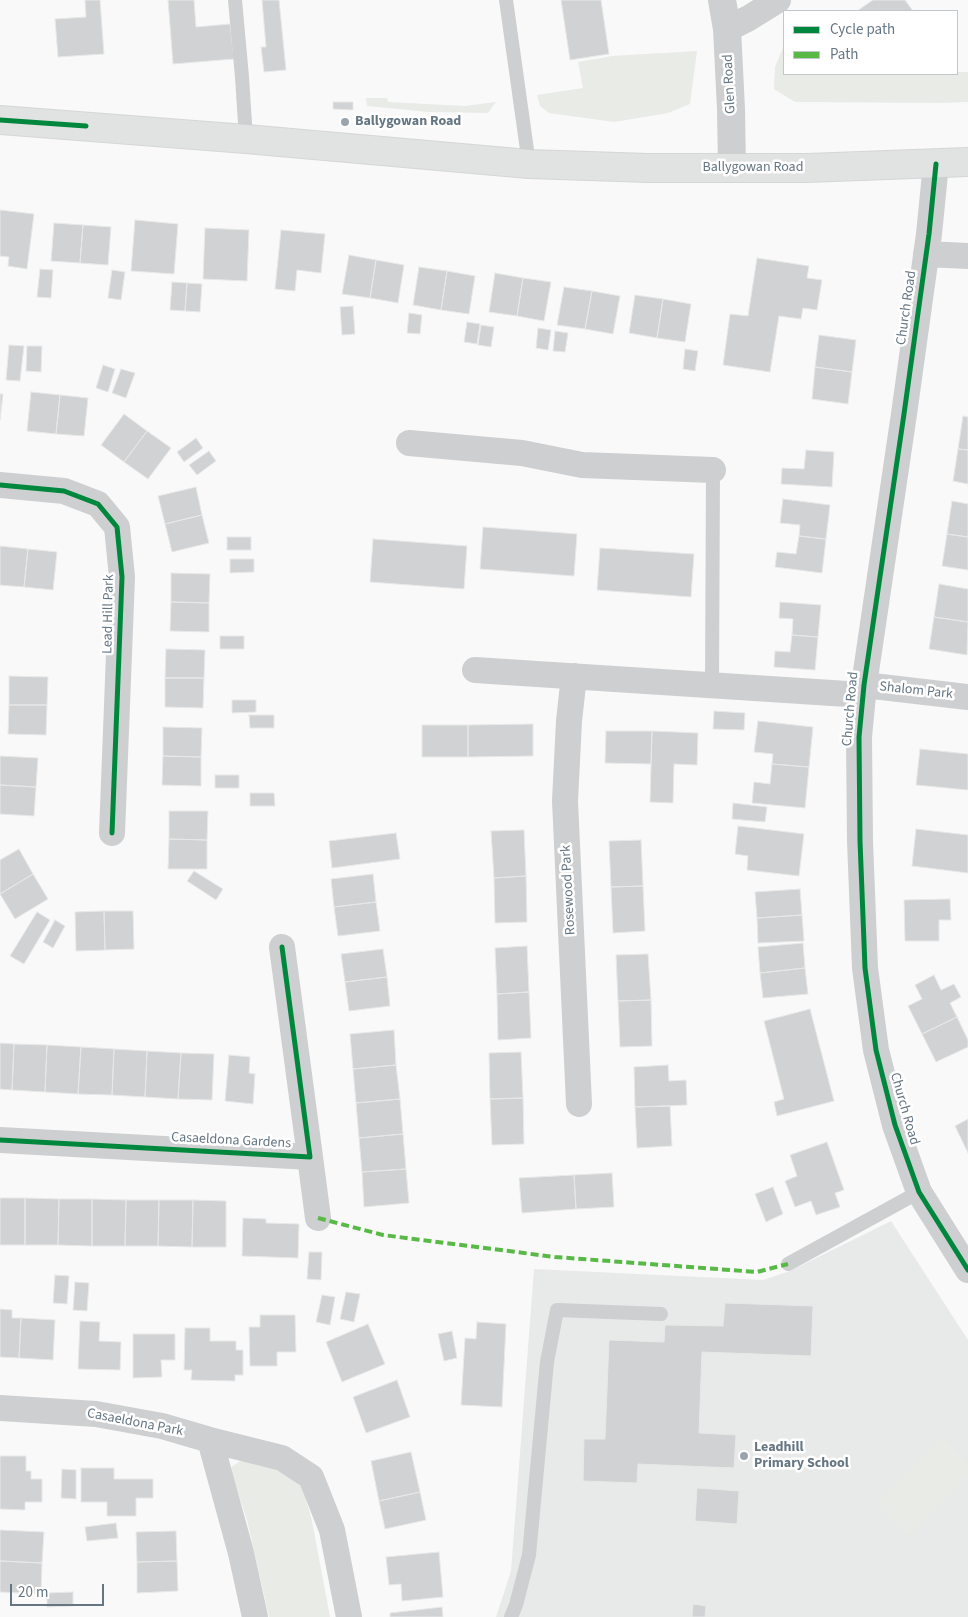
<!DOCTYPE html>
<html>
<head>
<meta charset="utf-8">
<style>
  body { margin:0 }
  #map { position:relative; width:968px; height:1617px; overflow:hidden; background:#f9f9f9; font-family:"Source Sans 3",sans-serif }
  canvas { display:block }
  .legend { position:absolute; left:783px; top:10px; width:175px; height:65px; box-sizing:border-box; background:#fff; border:1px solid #c1c8cd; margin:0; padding:6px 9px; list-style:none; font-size:15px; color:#657683 }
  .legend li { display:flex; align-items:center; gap:10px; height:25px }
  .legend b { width:25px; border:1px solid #c1c8cd }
  .scale { position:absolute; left:10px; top:1584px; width:94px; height:22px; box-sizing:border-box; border:2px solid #657683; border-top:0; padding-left:6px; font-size:15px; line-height:18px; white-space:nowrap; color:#657683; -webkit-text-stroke:4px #fff; paint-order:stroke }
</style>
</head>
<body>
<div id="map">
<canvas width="968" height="1617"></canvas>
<ul class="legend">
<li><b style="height:6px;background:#00873e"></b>Cycle path</li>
<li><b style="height:6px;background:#58b947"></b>Path</li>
</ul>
<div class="scale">20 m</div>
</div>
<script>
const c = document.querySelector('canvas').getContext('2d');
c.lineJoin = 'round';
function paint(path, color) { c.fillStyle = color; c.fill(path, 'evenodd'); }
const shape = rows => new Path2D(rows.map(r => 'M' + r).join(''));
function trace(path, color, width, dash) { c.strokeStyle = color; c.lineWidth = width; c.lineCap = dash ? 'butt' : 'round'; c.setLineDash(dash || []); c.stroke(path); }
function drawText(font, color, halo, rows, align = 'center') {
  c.font = font + ' "Source Sans 3",sans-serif'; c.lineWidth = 5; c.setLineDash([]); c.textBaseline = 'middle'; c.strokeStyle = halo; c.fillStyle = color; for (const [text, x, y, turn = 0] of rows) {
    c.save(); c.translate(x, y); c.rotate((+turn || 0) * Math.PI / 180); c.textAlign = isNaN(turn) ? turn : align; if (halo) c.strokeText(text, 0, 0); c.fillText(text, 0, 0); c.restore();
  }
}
const built = shape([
  [891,1221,968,1340,968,1617,496,1617,511,1571,534,1269,763,1280,790,1271]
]);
const green = shape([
  [783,48,784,74,875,75,957,74,957,72,968,72,968,102,942,103,795,102,774,89,775,67],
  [697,51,690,104,668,113,614,122,549,113,540,106,537,95,583,88,578,62,612,56],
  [366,98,387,98,388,102,465,106,496,102,488,113,428,112,367,106],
  [940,1437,968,1464,968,1477,909,1537,875,1503],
  [242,1460,284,1471,302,1486,312,1521,330,1617,269,1617,247,1520,232,1475,231,1467]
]);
const building = shape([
  [85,0,100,0,104,54,58,57,55,19,86,17,85,0],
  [168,0,194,0,196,27,230,24,234,59,173,64,168,0],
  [262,0,279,0,286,70,264,72,261,47,266,47,262,0],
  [561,0,601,0,609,54,570,60,561,0],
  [873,0,905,0,913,11,857,11,873,0],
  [333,102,353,102,353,110,333,109,333,102],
  [0,210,34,214,27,269,8,266,9,257,0,256,0,210],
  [135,220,178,224,174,274,131,271,135,220],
  [54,223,83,225,80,263,51,261,54,223],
  [83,225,111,227,108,265,80,263,83,225],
  [205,228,249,230,247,281,203,279,205,228],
  [281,230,325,234,321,273,297,270,295,291,275,289,281,230],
  [349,255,376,260,370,298,342,294,349,255],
  [757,258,809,266,807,278,822,280,817,310,803,308,801,319,779,316,770,372,723,365,730,314,748,316,757,258],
  [376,260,404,265,398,303,370,298,376,260],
  [419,267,447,271,441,310,413,305,419,267],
  [40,269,53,270,51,298,37,297,40,269],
  [112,270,125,272,121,300,108,298,112,270],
  [447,271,475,276,469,314,441,310,447,271],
  [495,273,523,278,517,316,489,312,495,273],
  [523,278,551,282,544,321,517,316,523,278],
  [172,282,187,283,185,311,170,310,172,282],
  [187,283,202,284,200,312,185,311,187,283],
  [564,287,592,291,585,329,557,325,564,287],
  [592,291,620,296,613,334,585,329,592,291],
  [635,295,663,299,657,338,629,333,635,295],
  [663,299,691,304,685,342,657,338,663,299],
  [353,306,355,334,342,335,340,307,353,306],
  [409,313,422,315,420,334,407,333,409,313],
  [467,322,480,324,477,344,464,342,467,322],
  [481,325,494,327,491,347,478,345,481,325],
  [538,328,551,330,548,350,536,348,538,328],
  [555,331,568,333,565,352,553,351,555,331],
  [819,335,856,340,852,372,815,367,819,335],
  [9,345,24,346,20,381,6,380,9,345],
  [27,346,42,346,41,372,26,371,27,346],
  [685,349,698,351,695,371,683,369,685,349],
  [103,365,115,369,108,392,96,388,103,365],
  [815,367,852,372,848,404,812,399,815,367],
  [121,369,135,373,126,398,112,393,121,369],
  [31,392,60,395,56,434,27,431,31,392],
  [0,394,3,394,0,420,0,394],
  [60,395,88,398,84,436,56,434,60,395],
  [124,414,147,431,124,462,101,445,124,414],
  [963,416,968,417,968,450,958,449,963,416],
  [147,431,171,448,148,479,124,462,147,431],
  [196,438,203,448,184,462,177,452,196,438],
  [958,449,968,450,968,484,953,481,958,449],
  [806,450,834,452,832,487,781,484,782,468,804,469,806,450],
  [209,451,216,461,197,475,189,465,209,451],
  [196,487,202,515,165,524,158,496,196,487],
  [783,499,830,505,826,539,799,536,800,525,780,523,783,499],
  [952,501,968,504,968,537,947,534,952,501],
  [202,515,209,543,172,552,165,524,202,515],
  [483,527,577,534,574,576,480,569,483,527],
  [947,534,968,537,968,570,942,566,947,534],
  [799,536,826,539,822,573,775,567,777,552,796,554,799,536],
  [227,537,251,537,251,550,227,550,227,537],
  [373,539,467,546,464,589,370,582,373,539],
  [0,546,28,549,24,587,0,585,0,546],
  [600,548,694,554,691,597,597,590,600,548],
  [28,549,57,552,53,590,24,587,28,549],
  [230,559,254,559,254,572,230,573,230,559],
  [171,573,210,574,209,603,171,602,171,573],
  [939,584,968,589,968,622,934,617,939,584],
  [171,602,209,603,209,632,170,631,171,602],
  [780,602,821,605,818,637,792,635,793,619,779,618,780,602],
  [934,617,968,622,967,655,929,649,934,617],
  [792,635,818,637,815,670,774,667,775,651,790,652,792,635],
  [220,636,244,636,244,649,220,649,220,636],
  [166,649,205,650,204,678,165,678,166,649],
  [9,676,48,677,47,705,9,705,9,676],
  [165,678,204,678,203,708,165,707,165,678],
  [232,700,256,700,256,712,232,713,232,700],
  [9,705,47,705,46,735,8,734,9,705],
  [714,711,745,713,744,730,713,729,714,711],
  [249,715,274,715,274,728,250,728,249,715],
  [758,721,813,727,809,767,772,764,773,754,754,752,758,721],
  [533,724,533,756,468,757,468,725,533,724],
  [422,725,468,725,468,757,422,757,422,725],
  [163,727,202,728,201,757,163,756,163,727],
  [606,731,652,731,651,764,605,763,606,731],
  [652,731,698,733,697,765,674,764,673,803,650,802,652,731],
  [920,749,968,754,968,790,916,785,920,749],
  [0,756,38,758,36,787,0,785,0,756],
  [163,756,201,757,201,786,162,785,163,756],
  [772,764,809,767,805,808,752,803,754,782,770,784,772,764],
  [215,775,239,775,239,788,215,788,215,775],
  [0,785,36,787,34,816,0,814,0,785],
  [250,793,274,793,275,806,250,806,250,793],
  [733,803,767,807,765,822,732,819,733,803],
  [169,811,208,811,207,840,169,839,169,811],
  [738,826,804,834,799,876,747,870,748,856,735,854,738,826],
  [916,829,968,835,968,873,912,866,916,829],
  [524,830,526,876,494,878,491,831,524,830],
  [396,833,400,859,332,868,329,841,396,833],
  [169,839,207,840,207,869,168,869,169,839],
  [641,840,643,886,611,887,609,841,641,840],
  [19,849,33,874,0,894,0,860,19,849],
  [194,871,223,889,216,900,187,881,194,871],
  [33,874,48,899,15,919,0,894,33,874],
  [373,874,376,902,334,907,331,879,373,874],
  [526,876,527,922,495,923,494,878,526,876],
  [643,886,645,931,613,933,611,887,643,886],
  [800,889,802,915,757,918,755,892,800,889],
  [950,899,951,920,939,920,939,941,905,941,904,900,950,899],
  [376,902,380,931,338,936,334,907,376,902],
  [104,911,133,911,134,949,105,950,104,911],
  [104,911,105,950,76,951,75,912,104,911],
  [37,912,50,920,24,964,10,956,37,912],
  [802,915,804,941,758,943,757,918,802,915],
  [55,920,65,926,53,948,43,942,55,920],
  [803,943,805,968,760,973,758,947,803,943],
  [527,946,529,992,497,994,495,948,527,946],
  [383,949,387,977,345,982,341,954,383,949],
  [648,954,651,1000,618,1001,616,955,648,954],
  [805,968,808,994,763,998,760,973,805,968],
  [934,975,941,990,954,984,961,997,950,1003,957,1017,922,1034,908,1006,922,999,915,985,934,975],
  [387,977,390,1006,349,1011,345,982,387,977],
  [529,992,531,1038,498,1040,497,994,529,992],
  [651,1000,652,1046,620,1047,618,1001,651,1000],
  [810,1009,834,1101,777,1116,774,1102,784,1099,764,1021,810,1009],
  [957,1017,968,1040,968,1047,936,1062,922,1034,957,1017],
  [394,1030,396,1065,353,1069,350,1034,394,1030],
  [0,1043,14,1044,12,1090,0,1089,0,1043],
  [14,1044,47,1045,45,1092,12,1090,14,1044],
  [47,1045,81,1047,78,1094,45,1092,47,1045],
  [81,1047,114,1049,112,1095,78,1094,81,1047],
  [114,1049,147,1051,145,1097,112,1095,114,1049],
  [147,1051,181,1053,178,1099,145,1097,147,1051],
  [521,1052,523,1098,490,1099,489,1053,521,1052],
  [181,1053,214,1054,212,1100,178,1099,181,1053],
  [229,1055,250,1057,249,1073,255,1074,253,1104,225,1101,229,1055],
  [396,1065,400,1099,356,1103,353,1069,396,1065],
  [668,1065,669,1081,686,1080,687,1105,635,1107,634,1067,668,1065],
  [523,1098,524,1144,492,1145,490,1099,523,1098],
  [400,1099,403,1134,359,1138,356,1103,400,1099],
  [670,1106,672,1146,637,1148,635,1107,670,1106],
  [968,1119,968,1153,955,1126,968,1119],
  [403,1134,406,1169,362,1172,359,1138,403,1134],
  [827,1142,844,1190,835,1193,840,1207,816,1215,811,1201,795,1207,785,1181,797,1176,790,1155,827,1142],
  [406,1169,409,1203,364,1207,362,1172,406,1169],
  [612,1173,614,1207,576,1209,574,1175,612,1173],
  [574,1175,576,1209,522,1213,519,1178,574,1175],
  [773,1187,783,1214,766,1222,755,1194,773,1187],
  [0,1198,25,1198,25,1245,0,1245,0,1198],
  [25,1198,59,1199,58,1245,25,1245,25,1198],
  [59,1199,92,1199,92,1246,58,1245,59,1199],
  [92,1199,126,1200,125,1246,92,1246,92,1199],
  [126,1200,159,1200,158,1246,125,1246,126,1200],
  [159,1200,193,1200,192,1247,158,1246,159,1200],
  [193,1200,226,1201,226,1247,192,1247,193,1200],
  [243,1218,266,1219,266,1223,299,1224,298,1258,242,1256,243,1218],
  [309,1252,322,1252,321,1280,307,1279,309,1252],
  [55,1275,69,1276,67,1304,53,1303,55,1275],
  [75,1282,89,1283,87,1311,73,1310,75,1282],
  [346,1292,360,1294,354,1322,340,1319,346,1292],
  [322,1295,335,1297,330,1325,316,1322,322,1295],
  [725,1303,813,1306,811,1356,702,1352,699,1433,736,1435,734,1468,638,1464,637,1483,583,1481,584,1439,605,1439,609,1340,664,1342,665,1325,723,1326,725,1303],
  [0,1309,12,1310,12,1318,21,1318,19,1358,0,1357,0,1309],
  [260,1315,295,1315,296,1352,277,1352,277,1366,250,1366,249,1327,260,1327,260,1315],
  [21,1318,55,1320,53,1360,19,1358,21,1318],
  [80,1321,100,1322,99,1341,121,1342,120,1370,78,1369,80,1321],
  [477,1322,506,1324,502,1407,461,1405,465,1338,476,1339,477,1322],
  [368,1324,385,1364,342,1382,326,1342,368,1324],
  [185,1328,210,1328,210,1341,236,1341,236,1350,243,1350,243,1375,235,1375,235,1381,191,1380,192,1370,184,1370,185,1328],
  [452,1331,457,1358,444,1361,438,1334,452,1331],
  [133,1334,175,1334,175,1360,161,1360,162,1377,133,1378,133,1334],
  [397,1380,410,1417,366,1433,353,1397,397,1380],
  [411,1452,420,1492,379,1501,371,1461,411,1452],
  [0,1456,26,1456,26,1471,31,1471,31,1479,42,1479,42,1502,25,1502,25,1510,0,1509,0,1456],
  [81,1468,114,1468,114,1479,153,1479,153,1498,136,1498,136,1516,107,1516,107,1502,81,1502,81,1468],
  [62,1469,76,1470,76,1499,61,1498,62,1469],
  [697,1488,739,1491,737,1524,695,1521,697,1488],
  [420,1492,426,1520,385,1529,379,1501,420,1492],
  [116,1523,118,1538,87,1541,85,1527,116,1523],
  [0,1530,44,1532,42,1563,0,1561,0,1530],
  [176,1531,177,1561,137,1562,136,1532,176,1531],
  [439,1552,443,1597,402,1601,401,1584,389,1585,386,1557,439,1552],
  [0,1561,42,1563,41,1594,0,1592,0,1561],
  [177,1561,178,1591,137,1593,137,1562,177,1561],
  [73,1592,73,1606,47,1607,47,1593,73,1592],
  [693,1604,706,1606,705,1617,692,1617,693,1604],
  [442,1607,443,1617,390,1617,390,1613,442,1607]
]);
const service = shape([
  [235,0,242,77,246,139],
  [506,0,529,164],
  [712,685,713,470],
  [788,1264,919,1192],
  [511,1617,516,1605,529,1555,547,1362,557,1310,661,1314]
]);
const minor = shape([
  [727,29,749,18,778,0],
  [936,164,929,234,904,414,864,685,859,737,860,841,865,968,876,1050,895,1125,919,1192,968,1270],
  [926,254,968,256],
  [409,443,522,453,582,465,713,470],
  [0,485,64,491,98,504,117,527,122,577,112,833],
  [475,670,863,695],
  [574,676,569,721,565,801,579,1104],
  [864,685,968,697],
  [0,1140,310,1157,282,947],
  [310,1157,318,1218],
  [0,1408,96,1414,162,1426,210,1440,241,1553,255,1617],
  [210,1440,282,1458,311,1477,332,1530,349,1617]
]);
const tertiary = shape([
  [722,0,727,29,731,109,732,168]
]);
const primary = shape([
  [0,120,246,139,529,164,648,168,807,168,968,162]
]);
const quiet = shape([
  [318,1218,383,1235,555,1257,757,1272,788,1264]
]);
const cycleway = shape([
  [0,120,86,126],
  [936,164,929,234,904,414,864,685,859,737,860,841,865,968,876,1050,895,1125,919,1192,968,1270],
  [0,485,64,491,98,504,117,527,122,577,112,833],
  [0,1140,310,1157,282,947]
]);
const markers = [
  [345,122,5,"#99a4ac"],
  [744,1456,5,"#99a4ac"]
];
const streetNames = [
  ["Glen Road",730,84,-93],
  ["Ballygowan Road",753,168],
  ["Church Road",907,308,-82],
  ["Lead Hill Park",109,614,-89],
  ["Shalom Park",916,691,6],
  ["Church Road",851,709,-85],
  ["Rosewood Park",569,890,-93],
  ["Church Road",904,1109,74],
  ["Casaeldona Gardens",231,1141,3],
  ["Casaeldona Park",135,1423,11]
];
const poiNames = [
  ["Ballygowan Road",355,122],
  ["Leadhill",754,1448],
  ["Primary School",754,1464]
];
paint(built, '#e8e9e9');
paint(green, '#e8ebe6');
paint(building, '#d0d2d3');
trace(building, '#e8e8e8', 1);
trace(primary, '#d5d6d7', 30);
trace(service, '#cecfd0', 14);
trace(minor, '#cecfd0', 26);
trace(tertiary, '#cecfd0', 28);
trace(primary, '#e1e2e2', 28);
trace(quiet, '#58b947', 4, [8, 4]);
trace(cycleway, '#00873e', 5);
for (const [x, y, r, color] of markers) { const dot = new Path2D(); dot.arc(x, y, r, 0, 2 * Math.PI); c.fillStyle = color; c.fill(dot); trace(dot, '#fff', 2); }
drawText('14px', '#657683', '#fff', streetNames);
drawText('bold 14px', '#657683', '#fff', poiNames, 'left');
</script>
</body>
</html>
